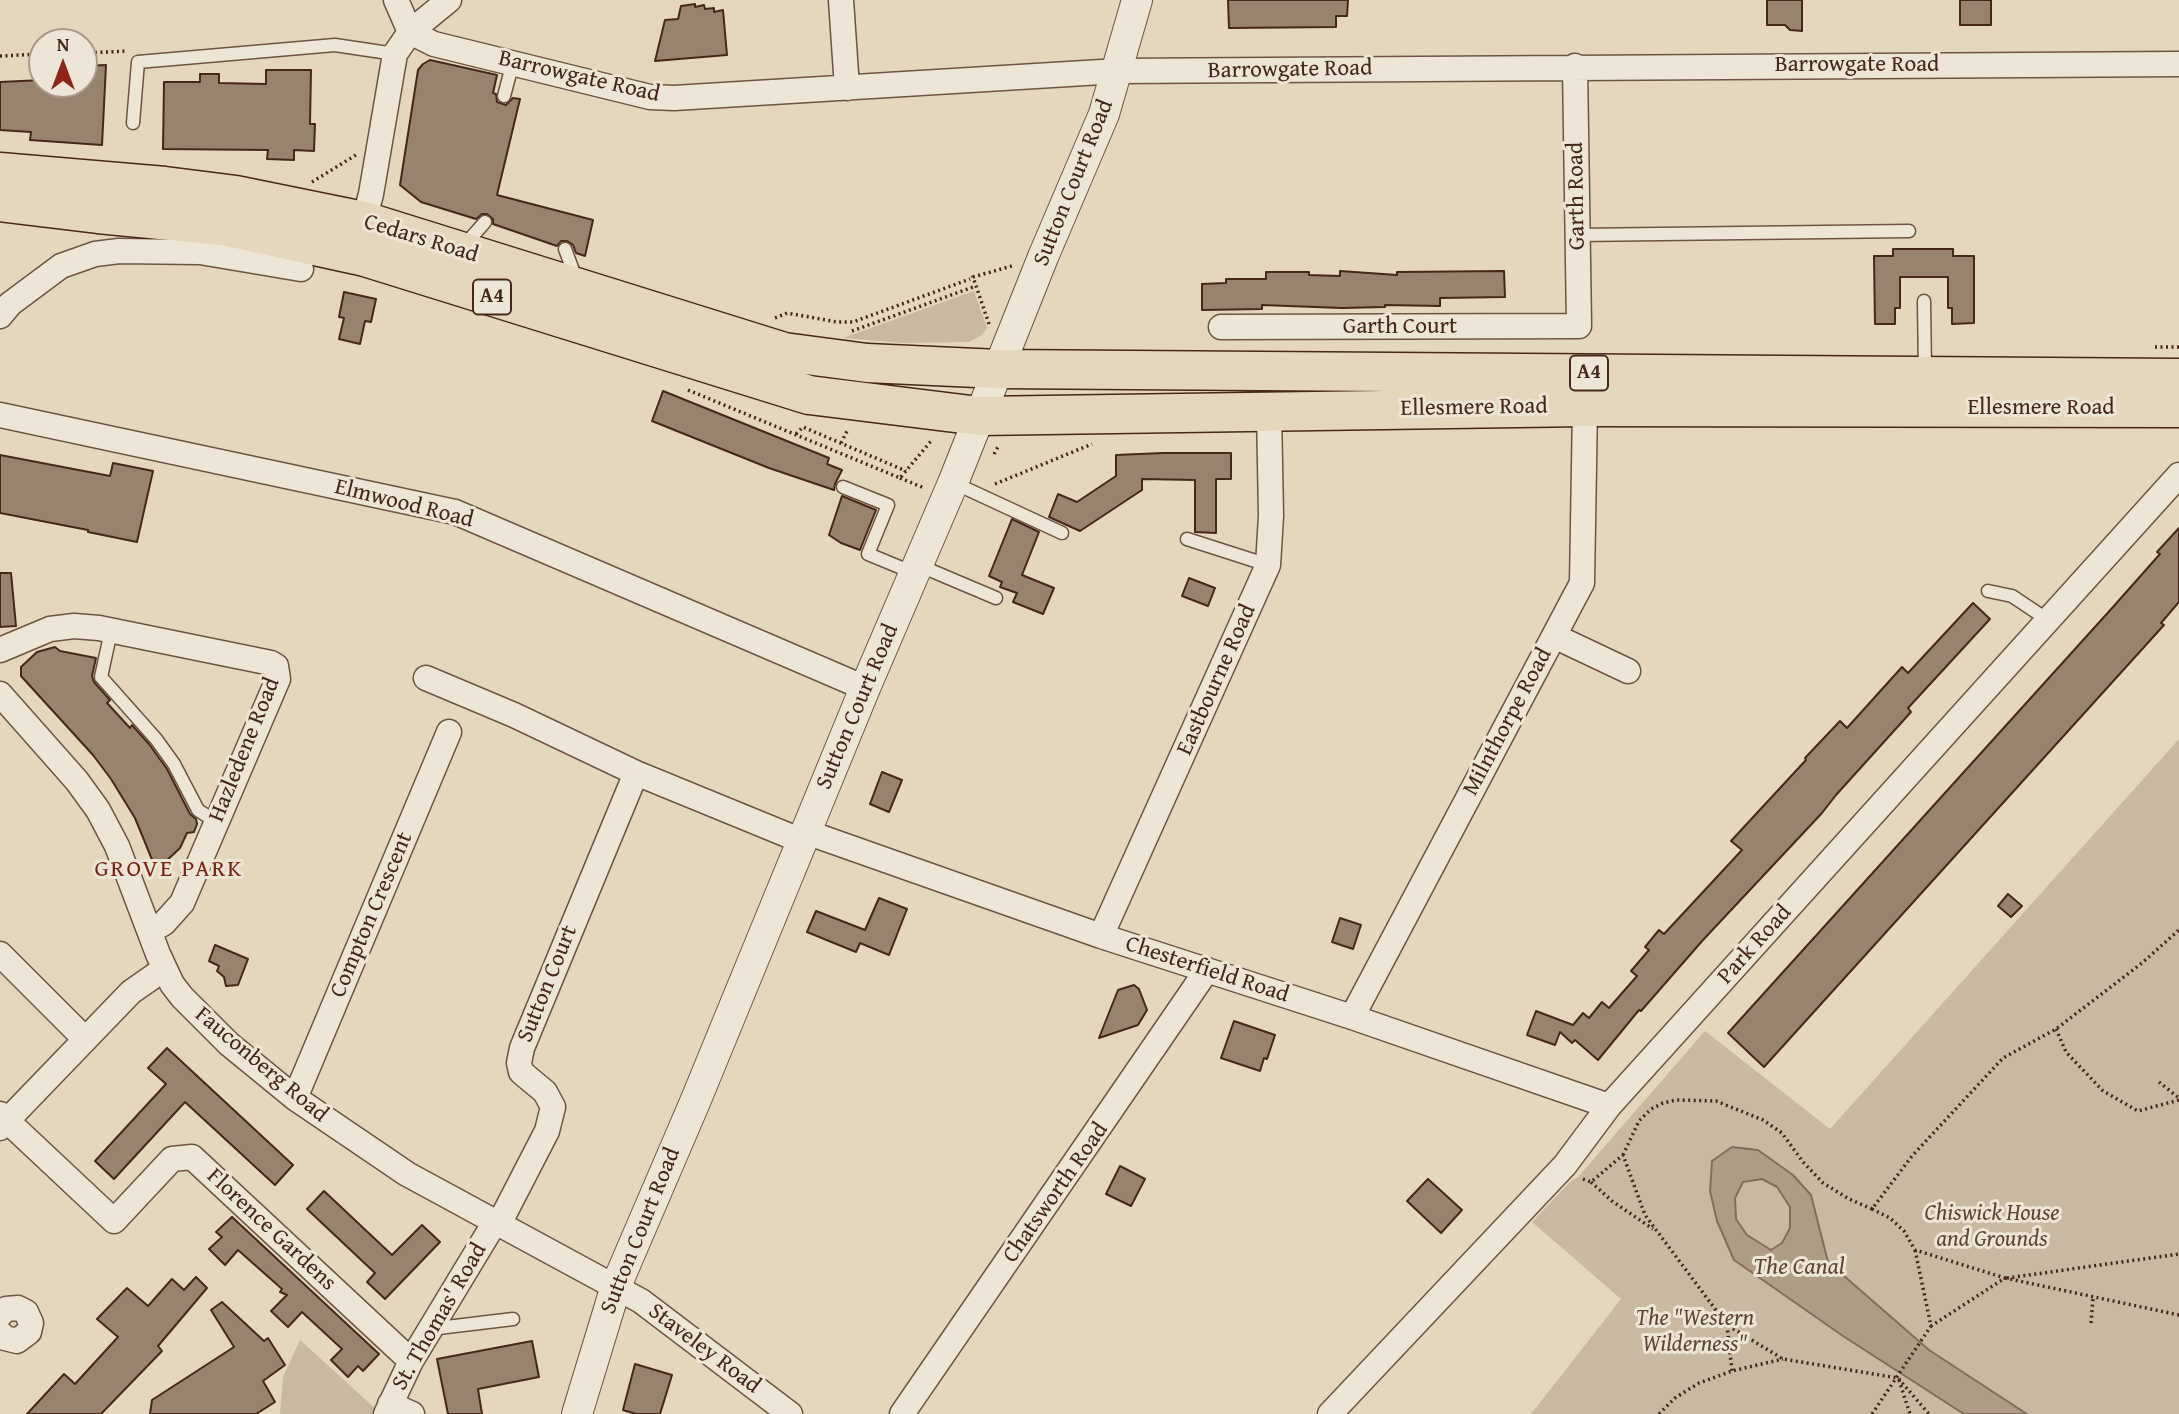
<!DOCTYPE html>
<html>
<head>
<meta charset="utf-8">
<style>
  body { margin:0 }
  #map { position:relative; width:2179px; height:1414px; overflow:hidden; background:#e4d7be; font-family:"Gentium Book Plus",serif }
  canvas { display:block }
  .north { position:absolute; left:28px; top:28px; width:70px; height:70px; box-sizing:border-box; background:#ede5d5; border:2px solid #aa998a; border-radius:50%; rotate:0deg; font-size:19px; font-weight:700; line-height:28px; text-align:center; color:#45281a }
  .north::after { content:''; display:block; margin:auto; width:24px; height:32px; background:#8f2418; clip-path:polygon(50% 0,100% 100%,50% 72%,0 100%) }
</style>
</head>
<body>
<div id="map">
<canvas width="2179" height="1414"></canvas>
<div class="north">N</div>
</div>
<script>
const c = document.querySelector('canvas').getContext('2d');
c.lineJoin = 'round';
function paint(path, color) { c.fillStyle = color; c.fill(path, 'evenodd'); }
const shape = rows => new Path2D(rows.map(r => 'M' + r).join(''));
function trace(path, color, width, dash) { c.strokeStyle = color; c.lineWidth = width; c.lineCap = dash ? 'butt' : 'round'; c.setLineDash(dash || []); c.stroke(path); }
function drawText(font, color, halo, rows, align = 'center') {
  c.font = font + ' "Gentium Book Plus",serif'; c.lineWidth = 6; c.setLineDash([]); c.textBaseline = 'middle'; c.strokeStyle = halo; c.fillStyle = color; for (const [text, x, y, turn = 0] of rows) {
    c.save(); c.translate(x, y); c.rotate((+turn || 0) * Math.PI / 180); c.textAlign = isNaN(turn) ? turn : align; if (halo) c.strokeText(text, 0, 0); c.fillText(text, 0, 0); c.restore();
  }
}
const green = shape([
  [974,291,987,328,982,335,969,342,903,343,843,338],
  [2179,739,2179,1414,1531,1414,1621,1299,1532,1222,1570,1182,1578,1177,1705,1031,1830,1129],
  [300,1340,378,1411,376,1414,280,1414,283,1377]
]);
const water = shape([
  [1732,1147,1758,1150,1793,1175,1811,1195,1828,1262,1929,1350,2027,1414,1964,1414,1843,1336,1734,1260,1717,1221,1710,1191,1712,1161,1732,1147],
  [1762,1179,1777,1187,1790,1207,1790,1228,1782,1243,1771,1250,1747,1235,1736,1219,1735,1198,1743,1182,1762,1179]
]);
const building = shape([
  [1228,0,1348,0,1347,16,1336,16,1336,27,1229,28,1228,0],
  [1767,0,1802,0,1802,31,1790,30,1785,25,1767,25,1767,0],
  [1960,0,1991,0,1991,25,1960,25,1960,0],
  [695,4,695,7,704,5,705,9,714,8,714,12,723,10,727,55,655,61,665,20,678,19,681,6,695,4],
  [430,60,497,75,493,93,496,94,497,102,506,105,513,98,520,99,497,195,593,220,585,256,576,253,573,245,567,241,561,241,557,246,493,224,493,219,487,214,482,214,476,219,421,202,400,185,418,70,423,64,430,60],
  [106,65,102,145,30,140,31,132,0,130,0,82,42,80,42,84,84,84,84,66,106,65],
  [266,70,311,70,310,124,315,124,314,151,294,150,294,160,267,159,268,150,163,149,164,82,200,82,200,74,219,74,219,83,266,84,266,70],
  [1893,249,1953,249,1953,256,1974,256,1974,323,1952,324,1952,308,1948,308,1948,277,1900,277,1900,308,1895,308,1895,324,1875,324,1874,256,1893,256,1893,249],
  [1340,271,1397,275,1397,272,1504,271,1505,297,1440,298,1440,306,1385,305,1385,307,1342,308,1262,305,1262,309,1202,310,1202,284,1226,283,1226,279,1266,279,1266,272,1309,272,1309,275,1340,276,1340,271],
  [344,292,376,299,371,322,365,321,360,344,339,339,344,318,339,317,344,292],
  [663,391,829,458,827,464,842,470,835,484,834,490,769,468,652,421,663,391],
  [1163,453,1231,453,1231,479,1216,479,1216,533,1195,532,1195,480,1142,479,1142,490,1080,531,1049,517,1058,494,1077,502,1116,476,1116,455,1163,453],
  [0,455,110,476,113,463,153,471,137,542,88,532,88,530,0,513,0,455],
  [842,496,876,510,860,550,841,543,829,535,842,496],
  [1012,519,1039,532,1022,575,1054,588,1043,614,1013,602,1017,593,1000,587,1002,582,989,576,1012,519],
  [2179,528,2179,602,2161,623,2164,625,1764,1067,1728,1033,2113,607,2160,554,2157,552,2179,528],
  [0,573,11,573,16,626,0,627,0,573],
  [1189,578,1215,588,1208,606,1182,596,1189,578],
  [1973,603,1990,619,1908,708,1911,712,1836,795,1822,813,1703,940,1641,1011,1639,1010,1598,1060,1575,1040,1572,1043,1560,1032,1555,1045,1527,1035,1536,1011,1573,1025,1583,1013,1589,1018,1602,1002,1609,1008,1637,976,1631,971,1649,950,1645,947,1659,930,1664,934,1742,850,1731,841,1806,760,1805,758,1840,721,1847,728,1902,667,1908,673,1973,603],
  [55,647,60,651,96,658,92,676,94,682,110,700,107,703,130,728,132,725,149,744,167,769,190,814,196,819,197,824,194,832,187,833,180,848,162,865,153,862,135,818,111,779,93,755,21,676,21,667,37,652,55,647],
  [882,772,902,780,889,812,870,804,882,772],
  [2008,894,2022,906,2011,917,1998,906,2008,894],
  [879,898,907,909,889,955,860,943,856,952,807,932,816,911,865,930,879,898],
  [1340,918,1361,925,1353,949,1332,942,1340,918],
  [215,945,248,959,238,985,226,986,224,977,217,971,219,966,209,961,215,945],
  [1134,985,1139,989,1147,1010,1138,1025,1099,1038,1118,990,1134,985],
  [1234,1021,1275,1035,1267,1059,1264,1058,1260,1071,1221,1058,1234,1021],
  [167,1048,293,1165,275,1185,185,1102,114,1179,95,1161,166,1084,148,1068,167,1048],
  [1120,1166,1145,1179,1131,1206,1106,1194,1120,1166],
  [1428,1179,1462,1210,1441,1233,1407,1201,1428,1179],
  [324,1191,392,1255,422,1225,440,1242,385,1299,367,1282,375,1273,307,1209,324,1191],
  [232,1217,379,1354,363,1371,358,1366,348,1377,331,1360,342,1349,302,1312,288,1327,271,1311,287,1295,280,1292,282,1289,238,1250,225,1265,209,1249,222,1237,216,1232,232,1217],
  [196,1277,207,1288,158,1346,162,1351,101,1414,27,1414,64,1374,75,1384,118,1337,97,1319,127,1288,148,1306,172,1279,184,1290,196,1277],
  [222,1302,264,1341,268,1338,285,1365,263,1381,275,1402,256,1414,150,1414,152,1400,234,1347,211,1310,222,1302],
  [532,1341,539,1377,478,1389,482,1414,448,1414,437,1359,532,1341],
  [635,1364,672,1375,660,1414,636,1414,623,1410,635,1364]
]);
const path = shape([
  [84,53,127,51],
  [0,56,42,54],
  [312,182,356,155],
  [775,318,787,313,837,322,853,322,970,279],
  [989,324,973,277,1012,266],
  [852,331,976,286],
  [2155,347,2179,347],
  [688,390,900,478,931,441],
  [796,434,803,427,906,471],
  [841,443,848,429],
  [994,454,999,445],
  [900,478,924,488],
  [995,484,1092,444],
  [2056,1029,2066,1052,2103,1091,2138,1111,2179,1100],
  [2159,1082,2179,1098],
  [1623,1155,1639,1121,1651,1109,1663,1103,1676,1100,1716,1101,1763,1120,1782,1133,1803,1162,1823,1183,1849,1199,1872,1209,1912,1156,2003,1058,2056,1029,2142,963,2179,930],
  [1583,1179,1591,1182,1623,1155,1645,1215,1727,1325,1783,1359,1898,1378,1929,1414],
  [1591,1182,1612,1201,1653,1229],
  [1872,1209,1890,1218,1904,1231,1915,1250,2005,1278,1931,1326,1915,1250],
  [2005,1278,2179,1315],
  [2007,1278,2179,1254],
  [2091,1323,2093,1298],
  [1727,1325,1732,1371],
  [1899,1380,1910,1414],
  [1659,1414,1675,1398,1699,1383,1732,1371,1783,1359],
  [1872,1414,1931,1326]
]);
const service = shape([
  [504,96,513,62],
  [133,123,138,62,335,45,395,54],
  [1577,235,1909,231],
  [462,248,485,222],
  [565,249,577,281],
  [1924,301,1925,373],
  [954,483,1062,533],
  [843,487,888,505,868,554,914,573],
  [1187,539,1268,565],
  [918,565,996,598],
  [1988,591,2012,596,2048,620],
  [111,631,101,677,156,739,174,764,198,810,216,822],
  [430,1329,513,1319]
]);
const minor = shape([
  [396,0,410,32],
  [841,0,847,88],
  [410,32,434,44,650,97,674,98,1118,71,2179,64],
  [364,221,371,194,395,54,410,32,449,0],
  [0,316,10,304,61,266,95,254,119,251,200,252,301,269],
  [1221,327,1579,326,1575,66],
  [0,415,455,512,865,688],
  [1554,636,1628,671],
  [0,650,50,629,74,626,99,628,271,663,276,666,278,679,182,903,164,923,150,931],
  [426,678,514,715,636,773,802,841],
  [0,694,77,781,98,810,117,846,158,954,172,984,182,997,229,1044,295,1098,407,1174,641,1301,790,1414],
  [806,832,1101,936,1352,1017,1609,1106],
  [1101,936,1268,565,1271,516,1269,411],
  [0,954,84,1038],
  [1352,1017,1582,583,1585,407],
  [295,1098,449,732],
  [0,1114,114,1221,172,1159,192,1157,411,1361],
  [0,1128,131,992,164,969],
  [499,1224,547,1131,553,1107,545,1092,521,1072,519,1063,522,1048,636,773],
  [0,1315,6,1309,18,1308,26,1312,31,1323,29,1332,17,1341,5,1338,0,1333],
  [390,1404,412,1414],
  [386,1414,411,1361,495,1222],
  [902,1414,1207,970],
  [1330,1414,1565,1165,1609,1106,2179,475]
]);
const tertiary = shape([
  [577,1414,616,1286,695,1102,865,688,953,483,1043,257,1104,114,1137,0]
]);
const trunk = shape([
  [0,172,165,186,236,195,364,221,784,352,867,363,999,369,2179,378],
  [0,202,98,214,223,226,365,257,809,395,979,416,1585,407,2179,408]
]);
const shields = [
  [492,297,38],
  [1589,373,38]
];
const shieldNames = [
  ["A4",492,297],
  ["A4",1589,373]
];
const streetNames = [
  ["Barrowgate Road",1857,65],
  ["Barrowgate Road",1290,70,-1],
  ["Barrowgate Road",579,77,13],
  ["Sutton Court Road",1074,183,-68],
  ["Garth Road",1577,196,-91],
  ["Cedars Road",421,239,17],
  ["Garth Court",1400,327],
  ["Ellesmere Road",1474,408,-1],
  ["Ellesmere Road",2041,408],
  ["Elmwood Road",404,504,14],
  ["Eastbourne Road",1217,680,-66],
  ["Sutton Court Road",858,707,-67],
  ["Milnthorpe Road",1508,722,-62],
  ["Hazledene Road",245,750,-68],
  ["Compton Crescent",372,915,-67],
  ["Park Road",1755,945,-48],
  ["Chesterfield Road",1207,970,18],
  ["Sutton Court",548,984,-68],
  ["Fauconberg Road",261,1065,40],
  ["Chatsworth Road",1056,1193,-55],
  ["Florence Gardens",271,1230,43],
  ["Sutton Court Road",641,1231,-68],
  ["St. Thomas' Road",440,1317,-60],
  ["Staveley Road",704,1349,37]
];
const parkNames = [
  ["Chiswick House",1992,1214],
  ["and Grounds",1992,1240],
  ["The \"Western",1695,1319],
  ["Wilderness\"",1695,1345]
];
const neighbourhoodNames = [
  ["GROVE PARK",169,870]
];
const waterNames = [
  ["The Canal",1799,1268]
];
paint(green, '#c9b9a2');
paint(water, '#ae9c86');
trace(water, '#846e5b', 2);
paint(building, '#98836f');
trace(building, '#45281a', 2);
trace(service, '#6d5443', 15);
trace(minor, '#6d5443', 27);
trace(tertiary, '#6d5443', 32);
trace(trunk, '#45281a', 41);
trace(path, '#45281a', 3.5, [2, 3.5]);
trace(service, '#ede5d5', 12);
trace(minor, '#ede5d5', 24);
trace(tertiary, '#ede5d5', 30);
trace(trunk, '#e4d7be', 38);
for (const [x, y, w] of shields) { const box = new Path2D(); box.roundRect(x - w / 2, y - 17.5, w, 35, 5); c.fillStyle = '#ede5d5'; c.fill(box); trace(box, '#45281a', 2); }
drawText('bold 21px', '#45281a', null, shieldNames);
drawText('23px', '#45281a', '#ede5d5', streetNames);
drawText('italic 23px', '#5f4535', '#ede5d5', parkNames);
c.letterSpacing = '2px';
drawText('24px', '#7a1f14', '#ede5d5', neighbourhoodNames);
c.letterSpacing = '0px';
drawText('italic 24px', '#5f4535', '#ede5d5', waterNames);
</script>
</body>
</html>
